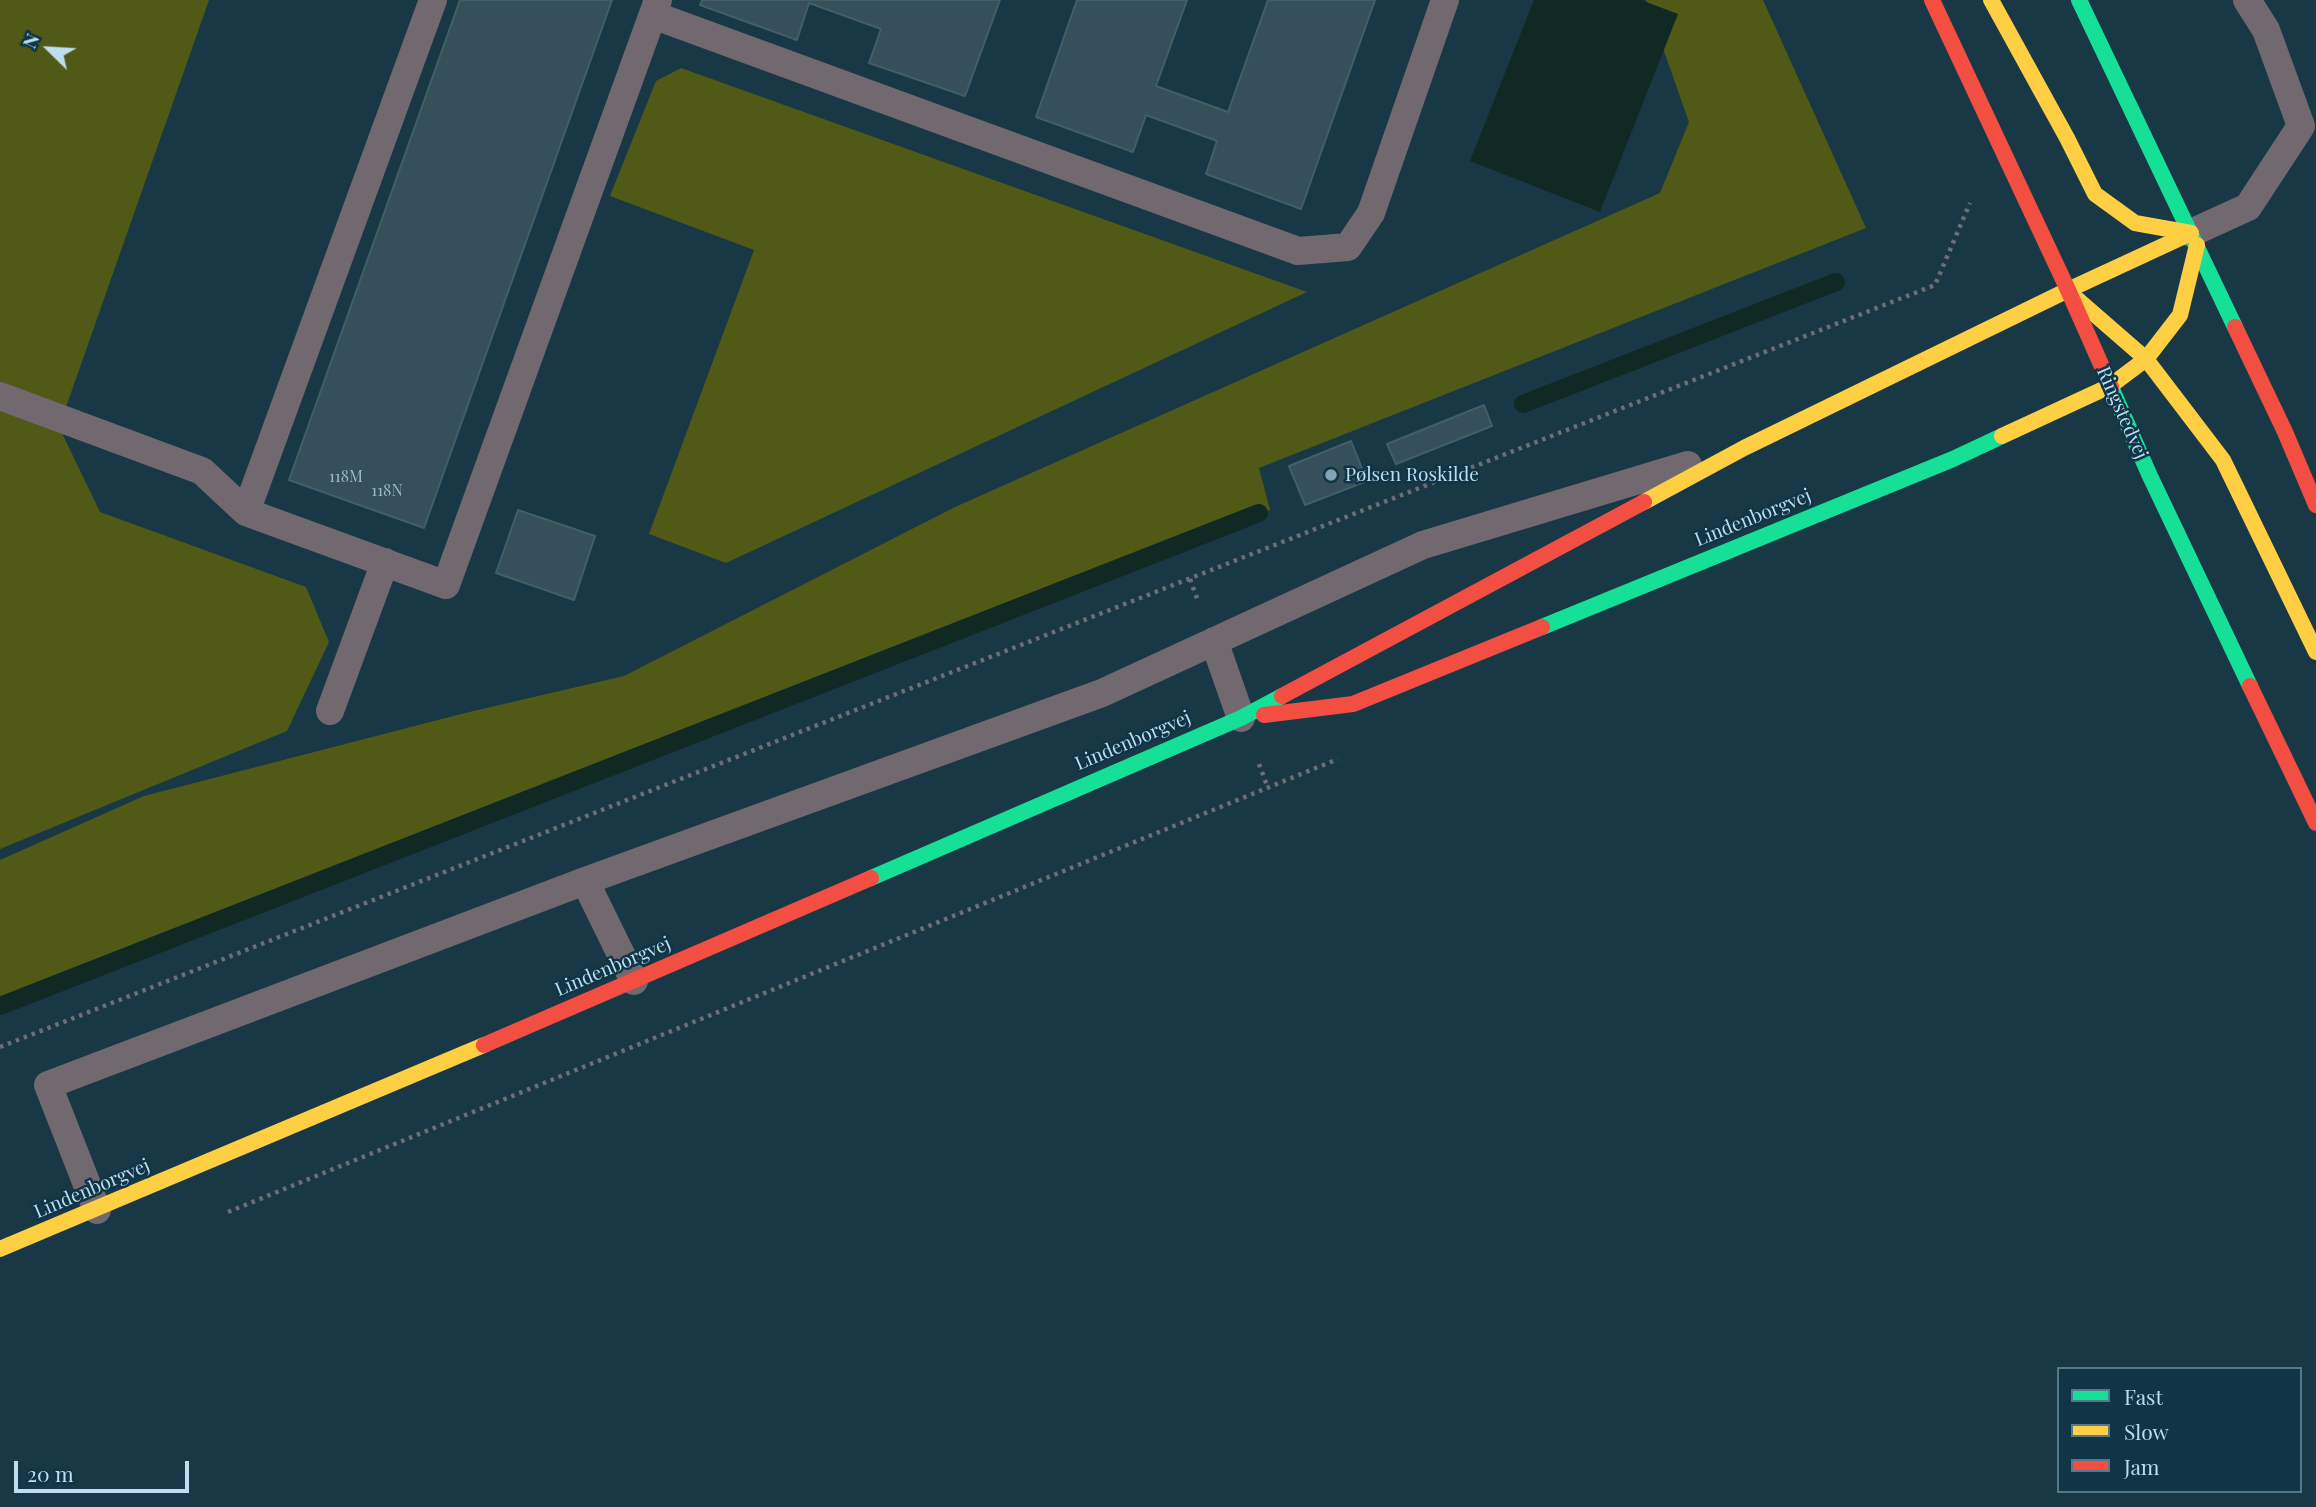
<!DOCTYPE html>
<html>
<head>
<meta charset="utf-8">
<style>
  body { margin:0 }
  #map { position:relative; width:2316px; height:1507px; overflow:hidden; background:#193845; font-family:"Playfair Display",serif }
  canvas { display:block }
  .legend { position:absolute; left:2057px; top:1367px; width:245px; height:126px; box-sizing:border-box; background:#103546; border:2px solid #55798a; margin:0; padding:9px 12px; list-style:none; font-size:21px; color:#bddef0 }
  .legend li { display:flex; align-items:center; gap:14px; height:35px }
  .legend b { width:35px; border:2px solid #55798a }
  .north { position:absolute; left:14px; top:14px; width:70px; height:70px; -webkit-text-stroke:5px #103546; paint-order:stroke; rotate:294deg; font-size:19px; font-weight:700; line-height:28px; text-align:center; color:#bddef0 }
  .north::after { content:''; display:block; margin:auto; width:24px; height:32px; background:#bddef0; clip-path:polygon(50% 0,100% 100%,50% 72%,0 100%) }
  .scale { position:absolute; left:14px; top:1461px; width:175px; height:32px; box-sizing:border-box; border:4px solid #bddef0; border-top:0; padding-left:9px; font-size:21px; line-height:24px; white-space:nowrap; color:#bddef0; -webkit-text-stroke:5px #103546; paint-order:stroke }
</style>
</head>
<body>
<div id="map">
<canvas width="2316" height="1507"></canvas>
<ul class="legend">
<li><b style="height:9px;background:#16e098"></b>Fast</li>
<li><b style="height:9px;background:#ffcf43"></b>Slow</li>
<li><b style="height:9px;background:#f24e42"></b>Jam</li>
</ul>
<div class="north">N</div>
<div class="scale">20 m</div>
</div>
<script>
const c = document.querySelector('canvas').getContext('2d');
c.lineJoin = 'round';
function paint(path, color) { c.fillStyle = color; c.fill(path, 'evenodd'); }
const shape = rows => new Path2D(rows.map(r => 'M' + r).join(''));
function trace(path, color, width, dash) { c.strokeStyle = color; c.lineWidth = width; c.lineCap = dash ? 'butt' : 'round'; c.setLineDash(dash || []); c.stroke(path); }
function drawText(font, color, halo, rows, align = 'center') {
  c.font = font + ' "Playfair Display",serif'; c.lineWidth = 5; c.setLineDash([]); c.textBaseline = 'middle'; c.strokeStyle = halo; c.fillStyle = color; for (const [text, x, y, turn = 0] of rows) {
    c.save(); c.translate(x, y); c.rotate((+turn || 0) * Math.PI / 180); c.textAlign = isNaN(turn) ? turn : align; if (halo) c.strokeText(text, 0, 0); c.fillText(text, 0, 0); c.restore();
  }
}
const green = shape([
  [0,0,209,0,59,427,100,512,306,587,329,642,287,731,0,849],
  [1646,0,1763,0,1866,228,1259,468,1270,510,297,893,0,1008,0,860,144,796,465,713,624,676,955,507,1660,193,1689,122],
  [681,68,1307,292,726,563,649,534,754,250,610,196,656,81]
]);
const water = shape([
  [1534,0,1641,0,1678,14,1600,212,1470,161]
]);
const stream = shape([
  [1523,404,1836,282],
  [0,1006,1259,513]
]);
const building = shape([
  [460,0,612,0,424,528,289,480,460,0],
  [702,0,1000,0,965,96,869,63,881,29,809,3,797,40,700,5,702,0],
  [1077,0,1187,0,1156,86,1228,112,1268,0,1375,0,1301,209,1206,174,1217,141,1146,115,1133,152,1036,117,1077,0],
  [1484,405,1492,426,1396,464,1387,444,1484,405],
  [1351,441,1367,481,1305,505,1289,466,1351,441],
  [518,510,595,536,574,600,496,573,518,510]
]);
const path = shape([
  [1190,579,1198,601],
  [1259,764,1268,788],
  [0,1047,1935,285,1970,203],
  [228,1212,1338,759]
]);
const lane = shape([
  [653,15,1298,251,1348,247,1371,213,1445,0],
  [2191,233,2248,207,2301,126,2266,30,2247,0],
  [0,396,202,471,246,512,446,585,658,0],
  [246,512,433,0],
  [1214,641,1241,718],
  [330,711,385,562],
  [585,881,634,981],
  [97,1210,48,1085,585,881,1102,693,1423,545,1688,465]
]);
const fast = shape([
  [2079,0,2235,327],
  [2111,387,2149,474,2250,686],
  [1542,627,1953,459,2002,436],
  [871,878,1241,718,1282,696]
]);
const slow = shape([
  [1991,0,2067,138,2095,194,2135,223,2191,233],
  [2077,299,2146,359,2223,460,2316,652],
  [2002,436,2110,386,2146,359,2180,315,2197,245],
  [1644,502,1744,448,2068,290,2191,233],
  [0,1249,484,1045]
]);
const jam = shape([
  [1932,0,2068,290,2111,387],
  [2235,327,2285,432,2316,505],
  [2250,686,2316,823],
  [1282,696,1644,502],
  [1264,715,1353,704,1542,627],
  [484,1045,871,878]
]);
const markers = [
  [1331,475,7,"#84a4b4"]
];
const numberNames = [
  ["118M",346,477],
  ["118N",387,491]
];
const streetNames = [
  ["Ringstedvej",2122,413,66],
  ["Lindenborgvej",1753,518,-22],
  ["Lindenborgvej",1133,741,-23],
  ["Lindenborgvej",613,967,-23],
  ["Lindenborgvej",92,1189,-23]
];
const poiNames = [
  ["Pølsen Roskilde",1345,475]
];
paint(green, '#515916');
paint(water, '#112924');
trace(stream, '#112924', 18);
paint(building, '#35505a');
trace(building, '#405f69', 2);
trace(path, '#6d6e76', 4.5, [3.5, 5]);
trace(lane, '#726870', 28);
trace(fast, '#16e098', 16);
trace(slow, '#ffcf43', 16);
trace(jam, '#f24e42', 16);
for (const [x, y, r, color] of markers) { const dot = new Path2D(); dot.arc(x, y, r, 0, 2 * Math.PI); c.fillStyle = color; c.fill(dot); trace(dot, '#103546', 2.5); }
drawText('16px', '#9bbaca', null, numberNames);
drawText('19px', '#bddef0', '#103546', streetNames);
drawText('19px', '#bddef0', '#103546', poiNames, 'left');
</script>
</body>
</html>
